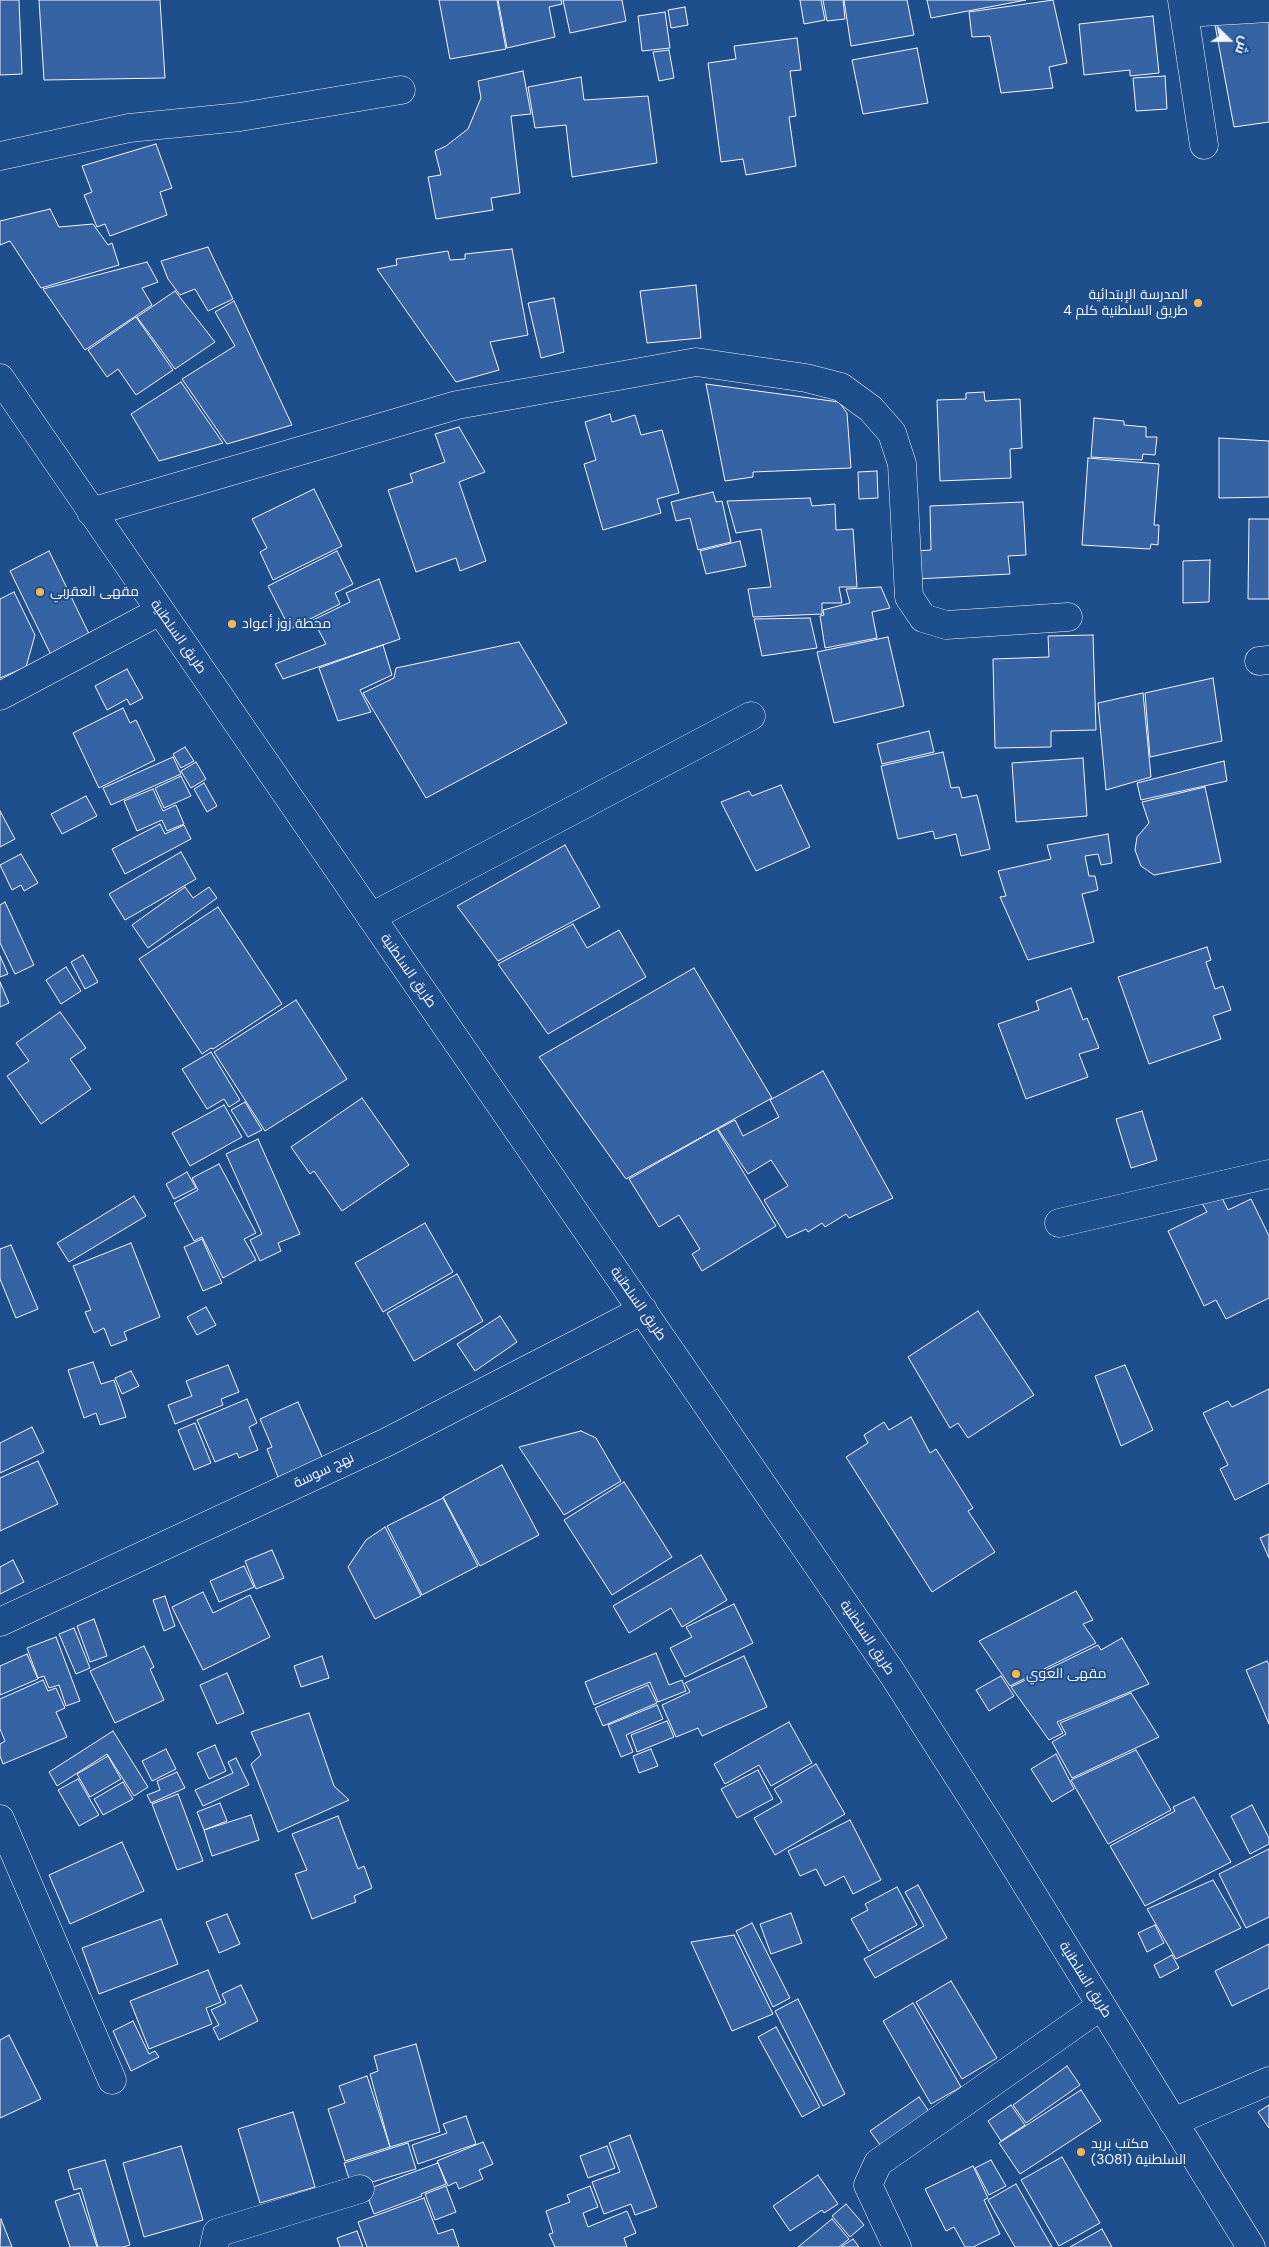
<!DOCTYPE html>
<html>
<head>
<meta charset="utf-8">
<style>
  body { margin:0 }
  #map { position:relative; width:1269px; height:2247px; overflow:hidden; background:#1f4e8c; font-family:"DM Sans",Cairo,sans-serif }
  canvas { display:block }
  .north { position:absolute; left:1204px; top:15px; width:50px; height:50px; -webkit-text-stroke:4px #1f4e8c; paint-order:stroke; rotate:112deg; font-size:14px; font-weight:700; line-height:20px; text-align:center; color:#f2f6ff }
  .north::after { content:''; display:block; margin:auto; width:18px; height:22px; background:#f2f6ff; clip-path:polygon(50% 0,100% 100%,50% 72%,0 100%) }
</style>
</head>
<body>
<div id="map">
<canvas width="1269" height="2247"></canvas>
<div class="north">ش</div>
</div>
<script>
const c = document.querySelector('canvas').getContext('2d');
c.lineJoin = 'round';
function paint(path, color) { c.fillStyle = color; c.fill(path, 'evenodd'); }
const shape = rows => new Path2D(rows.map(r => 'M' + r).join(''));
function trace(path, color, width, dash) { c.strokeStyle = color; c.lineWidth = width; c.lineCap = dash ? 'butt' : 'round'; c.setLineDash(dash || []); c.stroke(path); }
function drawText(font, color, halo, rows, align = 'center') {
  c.font = font + ' "DM Sans",Cairo,sans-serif'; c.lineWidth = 4; c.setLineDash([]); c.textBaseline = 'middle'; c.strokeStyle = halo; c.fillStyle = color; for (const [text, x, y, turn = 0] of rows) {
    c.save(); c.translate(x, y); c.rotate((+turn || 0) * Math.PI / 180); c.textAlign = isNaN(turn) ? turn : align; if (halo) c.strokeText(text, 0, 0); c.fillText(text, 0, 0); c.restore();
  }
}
const building = shape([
  [0,0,19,0,22,74,0,75,0,0],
  [39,0,160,0,165,78,44,80,39,0],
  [439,0,497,0,506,49,450,59,439,0],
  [498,0,561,0,562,4,549,7,555,37,507,48,498,0],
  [563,0,622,0,626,21,570,33,563,0],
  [800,0,821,0,825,20,804,24,800,0],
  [823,0,843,0,845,19,827,21,823,0],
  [844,0,907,0,914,35,851,46,844,0],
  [927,0,1026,0,931,18,927,0],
  [1053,0,1067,63,1049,67,1053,88,1001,93,990,36,972,37,969,12,1053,0],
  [685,7,688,25,671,28,668,10,685,7],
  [665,12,670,48,642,51,638,16,665,12],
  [1153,16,1159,73,1130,76,1130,70,1084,75,1079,24,1153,16],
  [1269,21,1269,122,1234,127,1215,25,1269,21],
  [797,38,801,70,790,71,796,116,789,117,796,166,746,175,743,159,721,162,708,63,736,59,734,46,797,38],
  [917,48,928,103,863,114,852,60,917,48],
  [669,50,674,78,659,81,653,52,669,50],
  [523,71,531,114,511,116,520,193,491,198,493,210,436,219,428,177,441,175,435,151,446,146,468,129,481,98,478,81,523,71],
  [1165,76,1167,109,1136,111,1133,78,1165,76],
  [581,77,584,100,648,96,657,163,572,177,566,125,535,128,528,87,581,77],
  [156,144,172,188,160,192,167,215,110,236,105,224,97,227,84,195,92,192,82,166,156,144],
  [50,209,59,227,93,224,108,245,112,243,119,265,41,288,10,241,0,245,0,221,50,209],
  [208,247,233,299,208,311,195,289,180,295,168,279,161,261,208,247],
  [512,249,528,335,490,342,499,370,456,382,377,269,397,265,396,259,448,251,450,260,465,259,465,254,512,249],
  [147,262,158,282,142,288,152,305,85,350,43,289,147,262],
  [696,285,701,338,647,343,640,291,696,285],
  [175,291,215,342,175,369,137,317,175,291],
  [554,298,564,352,541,358,528,303,554,298],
  [234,301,292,425,227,444,182,379,235,346,215,312,234,301],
  [136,317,173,370,136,395,118,369,107,377,88,350,136,317],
  [181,382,223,443,159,461,131,414,181,382],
  [706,384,839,402,847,413,851,468,753,472,753,477,725,481,706,384],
  [984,392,985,401,1020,399,1022,448,1010,449,1011,478,940,481,937,400,966,399,966,393,984,392],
  [610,414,612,422,635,415,641,435,662,430,679,493,657,499,661,513,603,530,584,464,596,460,585,422,610,414],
  [1094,418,1124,421,1124,425,1146,427,1146,437,1157,437,1155,455,1143,454,1142,460,1091,457,1094,418],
  [459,427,485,472,459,482,486,561,460,571,456,558,416,572,388,490,413,482,410,474,445,462,435,434,459,427],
  [1219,438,1269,441,1269,497,1219,498,1219,438],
  [1088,458,1159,464,1154,525,1159,525,1158,545,1151,544,1150,549,1082,545,1088,458],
  [877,471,878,498,859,499,858,472,877,471],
  [314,489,342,546,273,580,260,552,267,548,252,519,314,489],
  [713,492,716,502,722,501,731,542,698,550,690,518,676,521,671,502,713,492],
  [810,498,812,506,835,504,836,530,853,529,857,587,839,587,842,603,822,603,822,614,753,617,748,589,771,587,761,529,736,533,727,501,810,498],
  [1023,502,1026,555,1008,556,1010,574,917,579,915,551,931,550,930,506,1023,502],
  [1249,519,1269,519,1269,599,1248,599,1249,519],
  [740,541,746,566,706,574,700,551,740,541],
  [49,551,91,638,52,657,10,571,49,551],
  [337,551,353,584,335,593,340,604,290,629,268,586,337,551],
  [1210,560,1209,602,1183,603,1183,561,1210,560],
  [379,579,400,639,283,679,275,664,326,644,313,620,350,602,346,593,379,579],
  [881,587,890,608,872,612,877,638,825,648,820,616,824,615,823,610,850,603,846,589,881,587],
  [14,592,35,635,26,667,0,678,0,599,14,592],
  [810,618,817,648,762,656,754,619,810,618],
  [1093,635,1096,730,1051,731,1051,747,995,748,993,659,1049,657,1048,636,1093,635],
  [888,637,904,706,834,723,817,652,888,637],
  [519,642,567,723,426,798,363,693,394,678,396,668,519,642],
  [383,645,392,675,360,690,371,712,338,721,319,668,383,645],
  [127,669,143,698,130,705,127,699,107,710,95,686,127,669],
  [1213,678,1222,741,1150,757,1145,693,1213,678],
  [1143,693,1151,777,1106,790,1098,703,1143,693],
  [123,708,130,723,136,720,155,760,99,788,73,733,123,708],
  [929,731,934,752,882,764,877,744,929,731],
  [185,747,194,761,181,768,173,754,185,747],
  [943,752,951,788,959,787,962,798,977,795,990,849,961,856,956,834,935,839,933,831,898,839,881,766,943,752],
  [173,757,181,774,111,805,103,788,173,757],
  [1083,758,1087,816,1016,822,1012,763,1083,758],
  [1224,761,1227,781,1141,800,1137,783,1224,761],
  [196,762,206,779,191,788,181,771,196,762],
  [181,776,191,796,164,808,155,788,181,776],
  [204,783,217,806,207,812,194,789,204,783],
  [781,785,810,847,756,871,721,802,749,791,752,796,781,785],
  [1205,787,1221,862,1154,875,1141,866,1135,850,1137,837,1149,823,1142,802,1205,787],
  [153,789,163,811,176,805,184,824,167,831,162,820,137,831,124,801,153,789],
  [86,796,97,816,62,834,51,814,86,796],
  [0,811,15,839,0,847,0,811],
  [160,824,165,834,184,825,191,839,125,874,112,849,160,824],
  [1108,834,1112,863,1101,865,1098,854,1085,856,1089,876,1095,876,1098,890,1082,894,1094,942,1028,960,1000,897,1006,896,998,871,1051,859,1047,845,1108,834],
  [565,845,600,907,498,961,457,906,565,845],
  [181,852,196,879,125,920,109,894,181,852],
  [21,854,38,883,24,891,21,885,12,890,0,865,21,854],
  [185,887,193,898,209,887,217,898,148,948,132,925,185,887],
  [5,902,34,965,15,974,0,943,0,905,5,902],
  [218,907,282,1004,213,1049,211,1048,202,1054,139,959,218,907],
  [573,924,587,948,619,930,646,977,548,1034,498,964,573,924],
  [1207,947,1211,960,1206,962,1215,989,1223,986,1231,1010,1213,1016,1221,1039,1149,1064,1118,977,1207,947],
  [83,955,98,982,85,989,71,962,83,955],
  [0,956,8,974,0,977,0,956],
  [66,967,81,991,61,1004,46,980,66,967],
  [694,968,772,1098,626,1179,539,1057,694,968],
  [0,982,9,1003,0,1007,0,982],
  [1071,988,1083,1020,1087,1018,1099,1048,1079,1054,1088,1077,1026,1099,998,1024,1039,1010,1036,1001,1071,988],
  [296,1000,347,1079,265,1131,214,1052,296,1000],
  [60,1012,86,1048,70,1059,91,1089,41,1124,7,1076,29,1061,16,1043,60,1012],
  [211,1052,240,1100,229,1107,224,1099,207,1109,182,1069,211,1052],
  [823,1071,893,1198,849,1218,846,1214,825,1227,822,1223,808,1232,806,1229,787,1238,764,1200,788,1186,771,1160,748,1174,718,1129,735,1120,743,1136,779,1117,770,1100,823,1071],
  [362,1098,409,1165,342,1211,314,1171,310,1174,291,1147,362,1098],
  [245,1102,262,1130,248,1137,231,1110,245,1102],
  [224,1105,242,1137,190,1166,172,1133,224,1105],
  [1142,1111,1157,1160,1131,1168,1116,1119,1142,1111],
  [717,1129,776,1226,702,1271,692,1254,700,1249,679,1215,659,1227,629,1179,717,1129],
  [258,1139,300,1234,278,1243,281,1251,260,1261,250,1240,262,1234,226,1154,258,1139],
  [219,1164,256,1233,244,1239,256,1260,223,1278,202,1237,194,1241,174,1203,198,1190,192,1178,219,1164],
  [187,1172,196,1188,174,1199,166,1184,187,1172],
  [1220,1194,1228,1210,1251,1199,1269,1236,1269,1298,1226,1319,1216,1300,1204,1306,1168,1231,1207,1212,1202,1203,1220,1194],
  [134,1196,146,1216,69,1262,57,1243,134,1196],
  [425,1223,453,1272,383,1312,355,1263,425,1223],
  [202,1239,222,1283,203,1291,184,1247,202,1239],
  [131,1243,160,1317,124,1332,127,1340,111,1346,104,1328,94,1333,85,1312,91,1310,73,1266,131,1243],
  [11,1245,38,1309,16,1318,0,1279,0,1249,11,1245],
  [457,1274,483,1321,414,1361,387,1313,457,1274],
  [206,1307,216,1325,197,1335,187,1317,206,1307],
  [978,1311,1034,1395,968,1438,958,1423,950,1428,908,1357,978,1311],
  [500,1316,517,1342,475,1371,457,1344,500,1316],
  [93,1362,101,1384,114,1380,126,1417,100,1425,96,1413,84,1418,68,1370,93,1362],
  [228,1365,239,1392,221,1399,223,1405,175,1424,168,1405,192,1396,186,1381,228,1365],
  [1125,1365,1153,1430,1121,1446,1095,1376,1125,1365],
  [131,1371,139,1386,122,1394,115,1378,131,1371],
  [1269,1389,1269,1483,1235,1500,1220,1469,1228,1465,1203,1413,1228,1401,1232,1407,1269,1389],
  [247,1399,257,1423,249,1427,258,1450,239,1458,237,1453,215,1462,197,1420,247,1399],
  [298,1402,323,1459,278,1477,267,1449,272,1447,260,1419,298,1402],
  [911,1417,930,1453,936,1449,973,1508,968,1511,995,1552,932,1592,846,1457,868,1443,864,1435,884,1422,889,1430,911,1417],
  [195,1423,211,1463,194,1470,178,1430,195,1423],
  [32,1427,44,1452,0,1473,0,1443,32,1427],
  [581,1431,596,1438,621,1481,564,1515,519,1447,581,1431],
  [38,1461,58,1504,0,1531,0,1478,38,1461],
  [502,1465,539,1535,480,1566,443,1497,502,1465],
  [624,1482,672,1557,612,1595,564,1520,624,1482],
  [443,1498,478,1566,422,1595,387,1526,443,1498],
  [385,1527,421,1596,375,1619,348,1567,366,1540,385,1527],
  [1269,1534,1269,1558,1260,1538,1269,1534],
  [272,1550,284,1578,256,1589,245,1561,272,1550],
  [701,1555,727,1600,682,1627,671,1608,629,1633,613,1606,701,1555],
  [13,1560,24,1582,0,1594,0,1567,13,1560],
  [244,1566,254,1587,219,1602,210,1581,244,1566],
  [1076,1591,1093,1620,1083,1624,1096,1643,1010,1686,979,1641,1076,1591],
  [203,1592,213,1613,250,1595,270,1637,203,1670,172,1607,203,1592],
  [165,1596,175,1626,164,1631,153,1600,165,1596],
  [734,1604,753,1643,685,1677,670,1648,692,1637,686,1627,734,1604],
  [94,1619,107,1656,90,1662,77,1626,94,1619],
  [74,1628,90,1668,76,1674,59,1634,74,1628],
  [56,1637,80,1701,66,1706,59,1685,49,1688,44,1676,38,1678,27,1648,56,1637],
  [1122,1638,1149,1684,1057,1722,1063,1733,1049,1740,1011,1687,1098,1645,1101,1650,1122,1638],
  [144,1646,154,1667,150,1669,164,1700,115,1723,90,1671,144,1646],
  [656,1653,669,1685,682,1680,686,1691,658,1702,650,1682,594,1705,585,1682,656,1653],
  [27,1654,38,1679,0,1695,0,1666,27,1654],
  [322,1656,329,1678,301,1687,294,1666,322,1656],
  [744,1656,767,1707,702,1736,698,1728,676,1737,662,1705,690,1692,685,1683,744,1656],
  [1267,1661,1269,1665,1269,1724,1246,1670,1267,1661],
  [227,1673,244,1713,217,1724,200,1685,227,1673],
  [1001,1676,1014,1696,989,1711,976,1690,1001,1676],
  [43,1680,48,1691,56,1688,65,1708,56,1712,67,1737,3,1764,0,1756,0,1744,5,1741,0,1729,0,1699,43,1680],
  [648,1685,657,1703,603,1726,595,1708,648,1685],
  [1131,1693,1159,1737,1072,1778,1052,1742,1066,1734,1060,1723,1131,1693],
  [657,1705,663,1719,626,1735,633,1752,621,1757,608,1725,657,1705],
  [309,1713,334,1786,349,1800,278,1832,251,1764,261,1755,251,1732,309,1713],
  [667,1721,674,1737,637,1752,631,1735,667,1721],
  [789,1722,812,1763,771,1786,759,1765,725,1784,714,1764,789,1722],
  [113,1731,148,1787,134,1796,107,1754,57,1786,49,1772,113,1731],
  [215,1745,226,1771,209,1779,197,1753,215,1745],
  [166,1749,176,1769,152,1781,142,1761,166,1749],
  [651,1749,658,1766,639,1773,633,1756,651,1749],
  [1136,1750,1171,1810,1108,1844,1071,1780,1136,1750],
  [1056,1754,1074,1789,1052,1802,1031,1769,1056,1754],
  [108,1756,121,1779,90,1797,77,1774,108,1756],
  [236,1758,249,1785,203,1806,195,1790,233,1773,228,1762,236,1758],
  [816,1764,845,1814,775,1855,754,1818,782,1802,774,1789,816,1764],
  [758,1770,773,1799,737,1818,721,1789,758,1770],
  [177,1772,185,1788,151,1803,147,1795,160,1790,157,1781,177,1772],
  [78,1779,99,1815,79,1826,58,1790,78,1779],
  [123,1782,133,1799,103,1815,94,1799,123,1782],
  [178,1794,203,1861,177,1870,152,1804,178,1794],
  [1194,1797,1231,1862,1145,1906,1110,1846,1175,1811,1173,1807,1194,1797],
  [220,1803,227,1821,204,1830,197,1812,220,1803],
  [1252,1805,1269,1838,1269,1844,1250,1854,1231,1816,1252,1805],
  [251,1815,259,1840,212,1856,204,1830,251,1815],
  [338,1816,358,1869,364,1866,372,1888,354,1896,356,1902,312,1919,295,1874,307,1870,292,1834,338,1816],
  [850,1820,881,1880,853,1894,844,1876,825,1886,816,1869,800,1876,788,1851,850,1820],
  [122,1842,144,1891,70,1924,49,1875,122,1842],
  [1269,1849,1269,1917,1246,1928,1219,1874,1269,1849],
  [1213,1880,1241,1928,1176,1959,1147,1909,1213,1880],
  [918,1885,947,1938,875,1978,864,1959,924,1926,905,1892,918,1885],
  [897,1887,917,1925,869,1951,851,1919,868,1910,865,1904,897,1887],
  [791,1913,802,1943,771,1954,760,1924,791,1913],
  [227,1914,240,1944,219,1953,206,1922,227,1914],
  [161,1919,178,1964,99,1994,82,1948,161,1919],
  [752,1923,790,1998,773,2007,736,1931,752,1923],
  [1155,1925,1164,1943,1147,1952,1138,1933,1155,1925],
  [734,1935,773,2014,732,2031,691,1942,734,1935],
  [1269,1944,1269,1988,1232,2006,1215,1971,1269,1944],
  [1172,1955,1179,1968,1160,1978,1154,1965,1172,1955],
  [208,1970,221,2002,206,2008,212,2024,149,2049,130,2001,208,1970],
  [951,1981,997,2058,962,2079,916,2002,951,1981],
  [241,1985,258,2021,219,2040,213,2028,219,2025,211,2010,226,2003,222,1994,241,1985],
  [798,1999,845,2094,823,2106,775,2011,798,1999],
  [913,2003,961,2087,931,2104,883,2021,913,2003],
  [133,2021,149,2054,155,2051,159,2057,131,2071,113,2031,133,2021],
  [776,2027,820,2107,802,2117,758,2037,776,2027],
  [9,2035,41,2099,0,2118,0,2040,9,2035],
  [416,2044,440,2132,390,2147,370,2074,378,2071,374,2056,416,2044],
  [1067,2066,1080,2085,1026,2123,1013,2105,1067,2066],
  [367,2076,390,2147,345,2161,328,2109,345,2103,339,2086,367,2076],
  [1081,2090,1101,2121,1020,2174,999,2143,1081,2090],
  [919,2097,932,2116,883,2149,870,2131,919,2097],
  [1011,2105,1025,2125,1001,2141,988,2121,1011,2105],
  [1269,2105,1269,2128,1258,2112,1269,2105],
  [293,2112,315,2187,260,2203,238,2129,293,2112],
  [466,2116,476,2144,418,2164,412,2145,447,2133,443,2124,466,2116],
  [630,2135,657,2207,635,2215,631,2204,604,2214,592,2182,620,2172,609,2143,630,2135],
  [483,2142,493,2164,479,2170,483,2179,459,2189,456,2182,448,2186,437,2161,483,2142],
  [408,2143,416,2169,352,2188,344,2163,408,2143],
  [181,2146,203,2220,144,2237,123,2163,181,2146],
  [607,2146,615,2168,588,2178,580,2156,607,2146],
  [1062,2157,1100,2223,1059,2246,1021,2180,1062,2157],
  [105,2160,130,2245,123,2247,98,2247,81,2188,74,2190,68,2170,105,2160],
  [991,2160,1006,2186,989,2195,975,2168,991,2160],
  [438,2163,446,2184,421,2194,422,2196,374,2214,365,2190,438,2163],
  [973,2166,988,2198,984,2200,1000,2234,973,2247,965,2247,954,2227,946,2231,925,2189,973,2166],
  [818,2175,838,2204,824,2213,822,2210,790,2231,773,2206,818,2175],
  [1016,2184,1052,2247,1015,2247,988,2200,1016,2184],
  [446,2186,456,2212,435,2220,425,2194,446,2186],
  [590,2186,598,2207,583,2213,588,2227,627,2211,636,2233,624,2238,627,2247,555,2247,549,2234,553,2233,546,2211,570,2202,567,2195,590,2186],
  [79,2193,97,2247,70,2247,55,2201,79,2193],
  [424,2198,438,2234,453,2229,459,2247,367,2247,358,2222,424,2198],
  [846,2204,864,2225,850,2237,832,2216,846,2204],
  [1,2219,12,2247,0,2247,1,2219],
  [832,2219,849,2239,839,2247,798,2247,832,2219],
  [1102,2229,1112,2247,1070,2247,1102,2229],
  [357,2231,363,2247,340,2247,337,2238,357,2231],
  [853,2239,859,2247,841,2247,853,2239]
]);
const street = shape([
  [1182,0,1204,145],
  [1185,13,1269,8],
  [0,156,129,128,240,117,401,90],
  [91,512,457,405,696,362,806,378,841,387,871,409,892,433,902,464,909,597,923,618,946,625,1068,617],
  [1259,661,1269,660],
  [0,696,160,611],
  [371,917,751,716],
  [1059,1223,1269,1174],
  [0,1622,387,1442,643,1310],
  [0,1819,112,2080],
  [1173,2122,1269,2081],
  [214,2247,217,2233,360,2189],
  [897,2247,868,2185,878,2163,1101,2006]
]);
const secondary = shape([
  [0,378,892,1673,997,1837,1251,2247]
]);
const markers = [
  [1198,303,5,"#ffb74d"],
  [40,592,5,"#ffb74d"],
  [232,624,5,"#ffb74d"],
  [1016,1674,5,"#ffb74d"],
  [1081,2152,5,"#ffb74d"]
];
const poiNames = [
  ["المدرسة الإبتدائية",1188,295,"right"],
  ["طريق السلطنية كلم 4",1188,311,"right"],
  ["مقهى العقربي",50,592],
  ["محطة زوز أعواد",242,624],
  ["مقهى العوي",1026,1674],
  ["مكتب بريد",1091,2144],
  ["السلطنية (3081)",1091,2160]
];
const streetNames = [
  ["طريق السلطنية",178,637,55],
  ["طريق السلطنية",408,971,55],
  ["طريق السلطنية",638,1304,55],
  ["نهج سوسة",324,1471,-25],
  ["طريق السلطنية",867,1638,56],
  ["طريق السلطنية",1085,1980,58]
];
paint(building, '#3563a3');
trace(building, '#f2f6ff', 1);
trace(street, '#f2f6ff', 29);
trace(secondary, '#f2f6ff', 29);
trace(street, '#1f4e8c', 28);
trace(secondary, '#1f4e8c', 28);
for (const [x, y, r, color] of markers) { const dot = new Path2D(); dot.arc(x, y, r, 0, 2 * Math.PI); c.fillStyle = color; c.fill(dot); trace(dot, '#1f4e8c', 2); }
drawText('14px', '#f2f6ff', '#1f4e8c', poiNames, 'left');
drawText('14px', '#f2f6ff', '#1f4e8c', streetNames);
</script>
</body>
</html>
